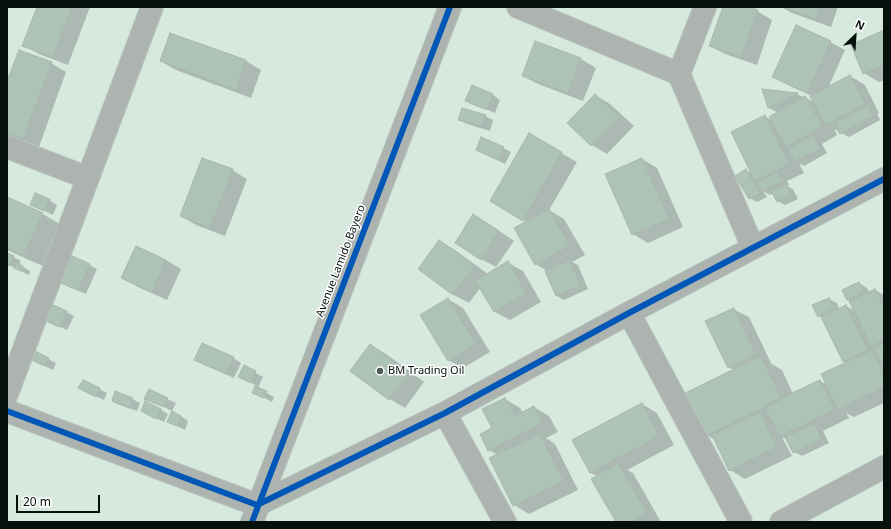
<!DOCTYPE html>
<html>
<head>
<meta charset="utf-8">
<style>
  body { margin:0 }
  #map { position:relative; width:891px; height:529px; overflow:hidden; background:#d7e8df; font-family:"Noto Sans",sans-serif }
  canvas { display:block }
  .frame { position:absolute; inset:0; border:8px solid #06100b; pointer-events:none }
  .north { position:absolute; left:835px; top:16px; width:40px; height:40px; -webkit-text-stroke:3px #fff; paint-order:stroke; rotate:25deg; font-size:11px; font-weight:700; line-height:16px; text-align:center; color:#06100b }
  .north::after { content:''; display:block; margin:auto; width:14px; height:18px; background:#06100b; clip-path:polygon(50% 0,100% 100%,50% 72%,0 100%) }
  .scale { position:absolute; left:16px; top:495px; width:84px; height:18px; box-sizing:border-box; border:2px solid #06100b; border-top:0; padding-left:5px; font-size:12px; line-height:14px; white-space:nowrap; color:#06100b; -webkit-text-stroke:3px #fff; paint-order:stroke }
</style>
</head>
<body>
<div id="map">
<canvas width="891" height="529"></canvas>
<div class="frame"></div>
<div class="north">N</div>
<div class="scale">20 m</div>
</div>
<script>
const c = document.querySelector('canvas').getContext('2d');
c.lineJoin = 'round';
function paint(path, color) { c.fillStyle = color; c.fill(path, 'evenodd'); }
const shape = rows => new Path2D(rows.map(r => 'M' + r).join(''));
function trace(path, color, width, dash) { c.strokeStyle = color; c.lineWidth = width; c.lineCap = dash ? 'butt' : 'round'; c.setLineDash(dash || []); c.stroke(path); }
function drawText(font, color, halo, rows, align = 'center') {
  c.font = font + ' "Noto Sans",sans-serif'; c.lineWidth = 3; c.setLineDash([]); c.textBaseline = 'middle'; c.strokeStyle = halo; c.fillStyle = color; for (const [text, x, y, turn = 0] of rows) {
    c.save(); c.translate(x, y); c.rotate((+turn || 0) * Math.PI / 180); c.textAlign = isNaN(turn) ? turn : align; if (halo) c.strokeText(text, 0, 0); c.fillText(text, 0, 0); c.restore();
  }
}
const shadow = shape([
  [38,7,90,7,68,65,39,54,24,45],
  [724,7,747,7,757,11,772,20,757,65,725,54,710,46],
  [781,7,838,7,831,27,792,13],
  [884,31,884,80,879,82,864,73],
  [171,34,246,61,261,70,251,98,176,70,161,61],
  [535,42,581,59,596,68,583,101,538,84,523,76],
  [830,42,845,50,828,88,850,76,865,85,879,113,877,114,880,120,849,137,834,129,837,135,822,144,827,153,804,166,799,163,804,173,787,181,789,185,787,186,793,189,798,199,785,205,778,201,773,193,770,195,763,191,767,197,757,202,750,198,746,170,753,174,765,117,773,121,778,113,769,108,763,90,797,94,814,102,812,96,788,85,773,76],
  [51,63,66,72,39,147,7,135,7,84],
  [472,87,493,95,500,100,495,113,474,104],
  [595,95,610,104,634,126,607,154,592,145,569,123],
  [485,116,493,120,490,131,467,124,460,120],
  [529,135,577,162,549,210,564,219,585,255,572,262,578,265,588,289,564,300,557,296,547,271,536,264,516,228,527,222,491,201],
  [503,148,511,152,505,164,477,150],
  [642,159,657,168,683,227,648,243,633,234],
  [232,170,247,179,225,236,196,225,181,216],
  [7,198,43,214,63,226,45,267,7,250],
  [49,200,57,205,53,215,31,204],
  [489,224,514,241,496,267,481,259],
  [440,241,455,250,488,274,508,263,523,271,541,302,510,320,495,312,480,288,469,303,454,295,419,269],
  [136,248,166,260,181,269,167,300,138,287,123,278],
  [7,254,21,261,19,265,30,271,29,275,9,265,7,269],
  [89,265,97,269,86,294,67,286],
  [859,283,867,288,869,292,875,290,884,295,884,403,854,417,846,413,849,418,823,431,829,443,802,456,794,452,788,440,782,437,792,456,745,479,730,470,715,440,707,435,734,370,728,367,733,309,749,317,771,363,770,363,782,370,793,394,820,381,827,385,847,363,843,361,823,318,819,316,829,299,837,303,839,309,846,306,855,311,850,301,848,300,844,291],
  [448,299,463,308,490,352,463,368,448,360],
  [66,312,74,316,67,330,44,320],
  [371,345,386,354,424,382,405,408,390,399,352,371],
  [35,353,56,363,53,370,40,364],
  [233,358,241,363,234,378,203,364],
  [245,367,263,377,258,388,274,397,272,402,254,392,257,386,240,377],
  [83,381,107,393,104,400,87,392],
  [149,391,176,403,172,411,146,398],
  [132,399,140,403,137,411,120,405,113,400],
  [505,399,520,408,523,413,534,407,549,416,558,432,546,438,555,444,578,490,529,514,514,505,498,455,489,450,493,428],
  [642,404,657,413,674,445,627,470,633,473,661,522,617,522,597,476,591,473],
  [160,409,168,414,164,422,149,415],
  [181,416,188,421,185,430,169,422]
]);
const building = shape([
  [37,7,72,7,53,57,22,46,37,7],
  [723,7,750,7,758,10,741,57,709,46,723,7],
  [782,7,820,7,816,19,782,7],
  [796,25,831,41,807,93,772,77,796,25],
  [884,30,884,65,863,74,851,45,884,30],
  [170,33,246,60,236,90,160,61,170,33],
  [535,41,581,58,568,93,522,76,535,41],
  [19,50,52,62,23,139,7,133,7,81,19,50],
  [850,75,865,104,825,125,810,96,850,75],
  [472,85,493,94,487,110,465,101,472,85],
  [762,89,798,93,768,108,762,89],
  [595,94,619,117,591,146,567,123,595,94],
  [805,96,822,126,786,147,769,117,805,96],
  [868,106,873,116,840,134,835,123,868,106],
  [462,108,486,115,482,127,458,120,462,108],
  [765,115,789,164,755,181,731,132,765,115],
  [529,133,562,152,523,221,490,201,529,133],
  [813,135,820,149,795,162,788,149,813,135],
  [481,137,504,147,498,160,476,150,481,137],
  [202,158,233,169,210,228,180,216,202,158],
  [642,158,669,219,632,235,605,174,642,158],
  [746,169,760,193,749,199,735,176,746,169],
  [777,172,782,181,761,191,757,183,777,172],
  [785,184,791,194,777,202,771,191,785,184],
  [35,193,50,199,45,211,30,205,35,193],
  [7,197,43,213,24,255,7,248,7,197],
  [549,209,570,246,535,265,514,228,549,209],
  [473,214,499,231,481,260,455,243,473,214],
  [439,240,475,266,453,295,418,269,439,240],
  [136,246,166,260,152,292,121,278,136,246],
  [7,253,14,256,10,265,7,264,7,253],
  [70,255,90,264,78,290,58,282,70,255],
  [570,260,581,285,556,296,545,271,570,260],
  [508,261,526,293,494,312,475,281,508,261],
  [16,263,23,266,21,271,14,268,16,263],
  [859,282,864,292,847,300,842,290,859,282],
  [875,289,884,307,884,340,871,346,849,301,875,289],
  [448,298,476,344,448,361,420,315,448,298],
  [829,298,834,309,818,317,812,305,829,298],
  [42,300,67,311,59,327,35,316,42,300],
  [846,305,868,350,843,362,821,317,846,305],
  [734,308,756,354,728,368,705,321,734,308],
  [202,343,234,357,226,374,194,360,202,343],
  [884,343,884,369,874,348,884,343],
  [370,344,409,373,389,400,350,371,370,344],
  [872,350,884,374,884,387,838,409,821,374,872,350],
  [35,351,49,358,45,366,31,360,35,351],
  [761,356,782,399,706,436,685,393,761,356],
  [244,365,256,371,251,383,238,377,244,365],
  [83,380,100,388,96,397,78,388,83,380],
  [820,380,835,410,779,436,764,406,820,380],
  [255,386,267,391,264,398,252,393,255,386],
  [149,389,168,398,164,407,144,399,149,389],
  [115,391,133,398,129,408,112,401,115,391],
  [505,398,515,416,534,406,543,423,488,451,480,434,492,428,482,409,505,398],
  [145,401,161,409,156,419,141,411,145,401],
  [642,403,659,436,590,473,572,440,642,403],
  [172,411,181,416,177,426,167,422,172,411],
  [760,412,777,447,729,471,712,435,760,412],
  [814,424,822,439,793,453,785,437,814,424],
  [540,434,564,481,513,506,489,458,540,434],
  [618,463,647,513,631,522,616,522,591,479,618,463]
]);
const minor = shape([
  [518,7,679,74],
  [705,7,679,74,753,248],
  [7,147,88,178],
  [629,313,741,522],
  [7,394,152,7],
  [7,411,257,505,445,413,629,313,884,179],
  [445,413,505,522],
  [252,522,450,7],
  [781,522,884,467]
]);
const cycleway = shape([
  [7,411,257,505,445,413,629,313,884,179],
  [252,522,450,7]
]);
const markers = [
  [380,371,4,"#4f5c55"]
];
const streetNames = [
  ["Avenue Lamido Bayero",341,261,-69]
];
const poiNames = [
  ["BM Trading Oil",388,371]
];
paint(shadow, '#0003');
paint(building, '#adc3b8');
trace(building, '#a9b6af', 1);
trace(minor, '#b7c4bd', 24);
trace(minor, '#adb4b0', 22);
trace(cycleway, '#0057b8', 6);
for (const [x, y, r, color] of markers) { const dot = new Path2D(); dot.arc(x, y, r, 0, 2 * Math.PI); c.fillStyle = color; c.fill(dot); trace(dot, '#fff', 1.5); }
drawText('11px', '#06100b', '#fff', streetNames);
drawText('11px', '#06100b', '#fff', poiNames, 'left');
</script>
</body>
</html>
